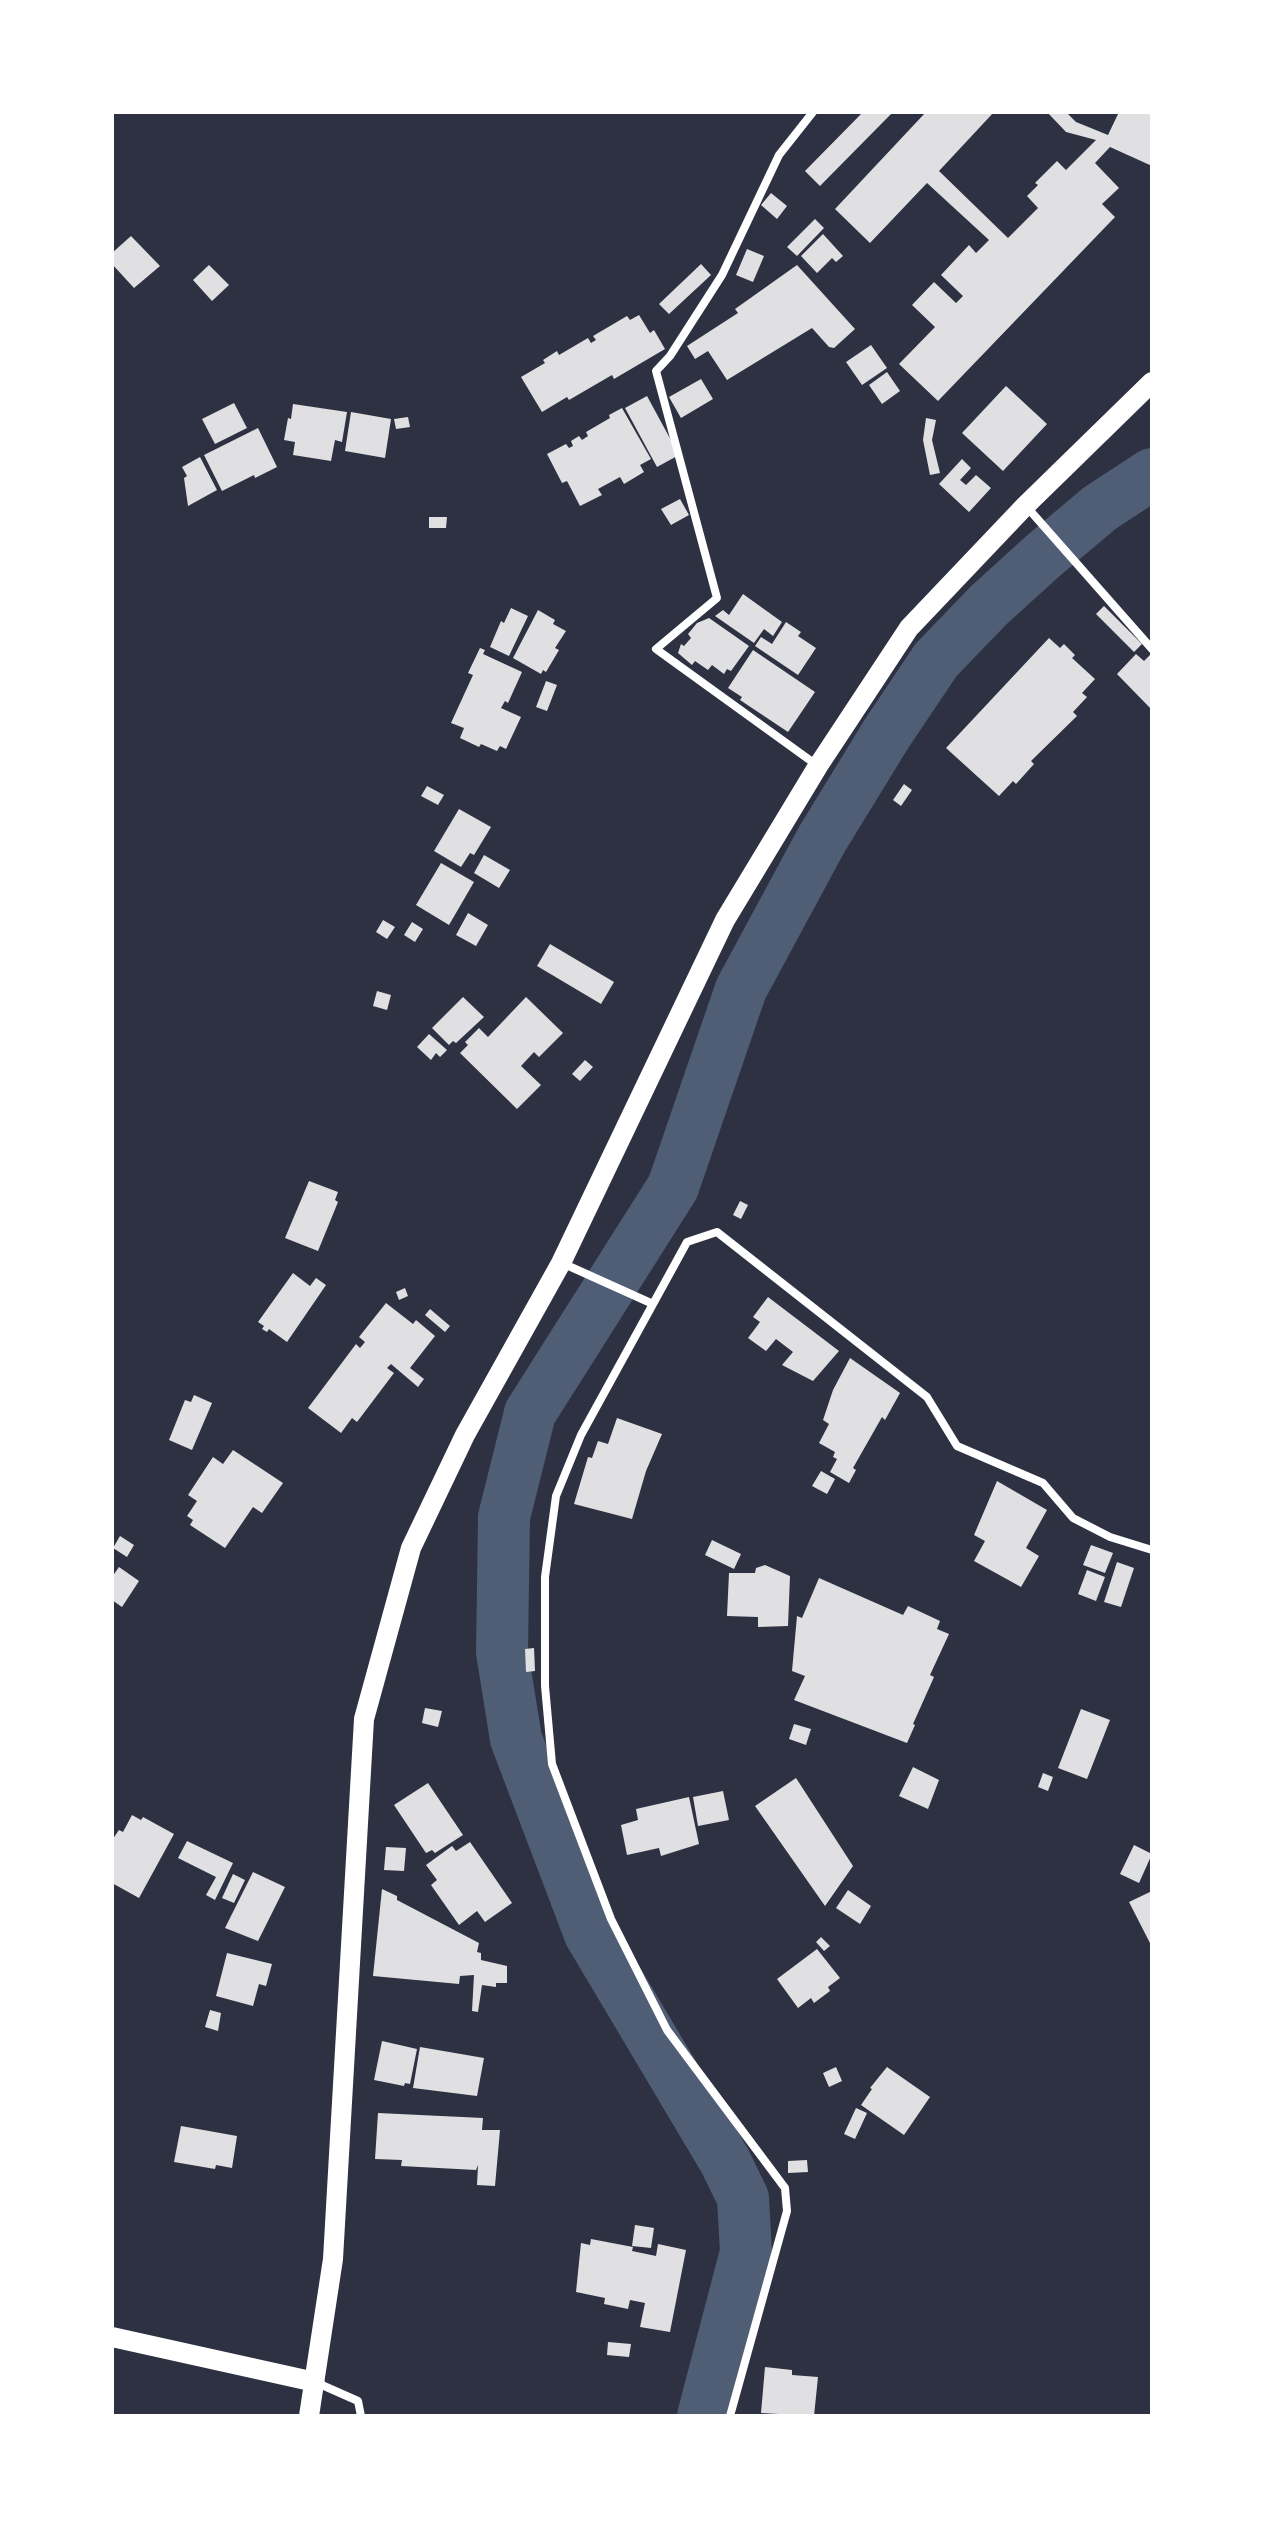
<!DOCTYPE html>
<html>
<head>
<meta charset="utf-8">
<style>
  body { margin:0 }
  #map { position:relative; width:1264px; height:2528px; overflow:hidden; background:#2d3142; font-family:Barlow,sans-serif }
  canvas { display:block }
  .frame { position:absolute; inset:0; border:114px solid #fff; pointer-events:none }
</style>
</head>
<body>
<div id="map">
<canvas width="1264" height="2528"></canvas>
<div class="frame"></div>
</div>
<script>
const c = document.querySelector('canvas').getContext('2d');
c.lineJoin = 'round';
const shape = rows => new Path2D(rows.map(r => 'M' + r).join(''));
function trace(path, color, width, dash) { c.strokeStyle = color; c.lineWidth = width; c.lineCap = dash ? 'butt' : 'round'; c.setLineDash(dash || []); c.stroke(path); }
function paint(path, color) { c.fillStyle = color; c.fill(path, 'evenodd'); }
const river = shape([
  [703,2416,746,2252,743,2198,725,2161,590,1934,516,1739,502,1652,504,1517,530,1413,673,1187,741,989,822,839,887,733,936,660,989,605,1043,556,1100,508,1152,474]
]);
const building = shape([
  [863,112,893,112,820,186,805,171],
  [926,112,994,112,939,171,1008,238,1038,208,1027,196,1038,185,1035,183,1057,161,1066,170,1096,140,1066,132,1047,112,1066,112,1076,122,1108,135,1119,112,1152,112,1152,166,1110,147,1095,163,1119,188,1102,204,1115,217,938,401,899,364,935,327,912,305,934,282,956,303,963,296,941,275,969,245,976,253,989,240,927,183,870,243,835,209],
  [771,193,787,206,777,219,761,205],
  [815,219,824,228,797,256,787,247],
  [823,234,843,256,836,262,832,258,817,273,801,256],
  [131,236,160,266,134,288,112,264,112,253],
  [747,249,764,256,753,282,736,275],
  [701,264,711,275,669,314,659,304],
  [209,265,229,285,212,301,193,280],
  [797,265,855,329,834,348,829,347,812,328,727,380,708,351,695,359,687,346,738,313,735,309],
  [639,315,650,333,654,330,665,349,614,379,612,375,569,400,567,397,542,412,521,377,545,363,543,360,557,351,559,355,588,338,591,343,596,340,593,336,627,316,630,320],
  [871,345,887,368,862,385,846,362],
  [887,372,900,391,882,404,869,385],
  [701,379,713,399,681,418,669,397],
  [1006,386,1047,424,1003,471,962,433],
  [647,396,679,455,657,467,625,408],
  [234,403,247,428,215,444,202,419],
  [293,404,347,412,342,442,335,440,331,461,293,455,295,442,284,440,288,418,291,419],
  [622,408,651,459,640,465,644,472,624,484,620,477,598,489,602,495,580,506,567,481,562,483,547,454,566,444,569,448,573,446,571,441,579,436,582,440,588,436,586,432,610,418,609,415],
  [351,412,391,419,385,458,345,451],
  [408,417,410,427,396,429,394,419],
  [926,418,936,420,932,440,940,473,930,475,923,440],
  [258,428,277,467,255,478,254,475,222,491,204,455],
  [200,457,217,490,188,506,184,478,187,476,182,467],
  [962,459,971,468,960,480,966,485,976,475,991,488,969,512,939,484],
  [680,499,689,515,671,525,661,509],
  [429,517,447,517,446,528,429,528],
  [743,594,782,622,773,636,764,629,754,643,715,616,723,610,729,615],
  [1104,606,1142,644,1134,652,1096,614],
  [511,608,528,616,509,656,490,647,501,621,504,623],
  [538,610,555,620,553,624,566,631,555,648,559,650,546,672,543,670,541,674,513,658],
  [709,618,749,646,731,671,727,669,724,674,712,665,708,670,695,661,692,665,678,653,681,644,684,646,691,638,688,634,697,623],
  [786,622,801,632,798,636,816,648,798,675,755,646,761,637,772,644],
  [1049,638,1060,648,1064,644,1075,655,1072,658,1095,679,1082,693,1087,697,1073,712,1077,716,1031,761,1034,764,1016,784,1013,781,999,796,946,748],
  [480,648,485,650,483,654,522,672,508,703,505,701,501,708,521,717,506,749,500,746,497,751,481,744,479,747,460,738,464,728,451,723,473,675,468,673],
  [753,650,815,692,788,732,740,700,742,697,728,688],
  [1152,653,1152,710,1117,674,1136,654,1144,661],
  [546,681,557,685,547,711,536,707],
  [904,784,912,790,901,806,893,800],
  [427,786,444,795,438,805,421,796],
  [459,809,491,827,474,855,470,853,461,867,434,851],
  [484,855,510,870,499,888,474,873],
  [441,863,474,882,449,925,416,905],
  [468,913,488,925,476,946,456,935],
  [383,920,395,927,387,939,376,932],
  [412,922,423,929,415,942,404,935],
  [550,944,614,982,601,1004,537,966],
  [377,991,391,995,387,1010,373,1006],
  [463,997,484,1017,456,1043,453,1041,449,1045,432,1028],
  [526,997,563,1033,539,1057,534,1052,521,1066,541,1085,517,1109,460,1053,468,1045,465,1042,479,1028,488,1037],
  [429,1034,447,1050,440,1057,436,1053,431,1060,417,1047],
  [585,1060,593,1067,580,1081,572,1074],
  [309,1181,338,1192,335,1200,338,1202,318,1251,285,1238],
  [740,1201,748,1205,741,1219,733,1215],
  [293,1273,310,1286,316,1278,326,1285,287,1342,269,1329,267,1332,262,1329,264,1326,258,1322],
  [405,1288,408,1296,399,1300,396,1292],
  [768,1297,839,1351,813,1381,782,1365,793,1352,776,1339,766,1351,748,1338,760,1322,753,1317],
  [386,1303,413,1324,416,1320,435,1336,410,1368,424,1379,418,1387,391,1364,387,1368,394,1373,357,1422,352,1418,341,1433,308,1408,356,1344,360,1348,365,1342,359,1337],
  [430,1309,450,1326,445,1332,425,1315],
  [850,1358,900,1393,885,1420,882,1417,853,1468,856,1470,849,1483,830,1472,837,1459,833,1457,835,1452,819,1443,829,1424,823,1420,833,1390],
  [194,1395,212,1403,192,1450,169,1440,185,1400,191,1402],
  [617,1418,662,1434,646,1471,632,1519,574,1504,588,1457,592,1458,598,1441,608,1444],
  [233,1450,283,1483,262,1513,253,1507,225,1548,190,1525,193,1520,187,1516,197,1501,188,1495,213,1457,223,1464],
  [821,1471,835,1479,827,1494,812,1486],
  [997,1481,1047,1510,1026,1548,1039,1556,1021,1587,974,1561,985,1541,974,1535],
  [120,1536,134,1545,127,1557,113,1548],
  [712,1540,741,1554,734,1569,705,1555],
  [1091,1545,1113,1553,1105,1573,1083,1565],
  [1117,1562,1134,1568,1121,1607,1104,1602],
  [765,1565,790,1576,788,1626,758,1627,758,1617,727,1616,729,1573,755,1573,756,1568],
  [119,1567,139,1581,122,1607,112,1600,112,1577],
  [1087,1570,1105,1577,1096,1601,1078,1594],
  [819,1578,903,1615,908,1606,940,1621,937,1629,949,1634,930,1675,934,1677,913,1724,915,1725,907,1743,794,1700,805,1676,792,1671,797,1616,802,1618],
  [534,1648,535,1671,526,1672,525,1649],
  [425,1708,442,1711,438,1727,422,1723],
  [1081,1709,1110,1720,1087,1779,1058,1768],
  [794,1724,811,1729,806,1745,789,1739],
  [913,1767,939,1780,928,1809,899,1796],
  [1043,1773,1053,1777,1048,1791,1038,1787],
  [796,1778,853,1866,825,1906,755,1806],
  [428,1783,463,1835,435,1853,432,1850,426,1853,394,1805],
  [723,1791,729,1820,698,1826,693,1797],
  [689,1797,699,1844,661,1856,659,1848,627,1855,621,1825,638,1820,636,1809],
  [132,1815,141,1820,143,1817,174,1834,139,1898,112,1883,112,1840,119,1830,123,1832],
  [187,1841,233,1863,215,1900,206,1895,216,1877,178,1858],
  [470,1842,512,1903,485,1922,477,1911,459,1925,431,1885,437,1880,426,1865,452,1846,456,1851],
  [1134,1845,1152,1854,1139,1883,1120,1874],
  [386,1847,406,1848,404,1871,384,1870],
  [253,1872,285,1887,258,1941,225,1928],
  [233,1874,245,1880,234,1903,222,1898],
  [382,1889,397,1896,397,1900,479,1943,477,1952,481,1953,481,1960,507,1966,507,1983,496,1983,496,1987,482,1985,478,2012,472,2011,474,1975,460,1976,459,1984,373,1976],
  [848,1890,871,1906,860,1924,836,1908],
  [1152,1891,1152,1947,1129,1902],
  [821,1937,830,1946,824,1951,816,1942],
  [817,1949,840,1978,828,1987,830,1991,814,2003,811,1998,798,2008,777,1979],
  [227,1953,272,1964,266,1986,259,1984,253,2006,216,1996],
  [210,2010,221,2013,218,2031,205,2027],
  [382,2041,417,2049,410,2084,405,2083,404,2086,374,2080],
  [420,2047,484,2058,477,2096,413,2088],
  [836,2067,842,2081,829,2087,823,2073],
  [887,2067,930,2097,904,2135,861,2105,872,2089,870,2088],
  [856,2108,867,2113,855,2139,844,2134],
  [378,2113,483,2118,482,2130,500,2130,495,2186,477,2185,478,2165,476,2170,401,2166,402,2160,375,2159],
  [181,2126,237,2136,232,2168,216,2165,215,2169,174,2162],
  [807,2160,808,2172,788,2173,788,2161],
  [635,2225,654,2228,651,2248,632,2246],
  [591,2239,633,2247,632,2251,656,2256,658,2244,686,2250,670,2332,640,2327,645,2303,630,2300,628,2309,604,2304,605,2298,576,2292,581,2243,590,2245],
  [608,2342,631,2344,629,2357,607,2355],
  [765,2367,792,2370,792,2375,818,2377,814,2416,761,2413]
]);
const minor = shape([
  [813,112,779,155,722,275,670,356,656,371,717,598,656,649,818,766],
  [1026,506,1152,649],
  [562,1263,653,1304,687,1242,717,1232,927,1397,957,1446,1043,1483,1073,1518,1110,1537,1152,1550],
  [653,1304,581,1435,556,1496,545,1577,545,1686,552,1764,611,1919,667,2030,785,2188,787,2211,730,2416],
  [315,2382,358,2401,361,2416]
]);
const primary = shape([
  [112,2337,315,2382],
  [309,2416,333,2259,364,1719,411,1548,465,1435,561,1263,725,920,818,766,909,628,1025,506,1152,382]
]);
trace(river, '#4f5d75', 52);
paint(building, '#e0e0e3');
trace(minor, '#fff', 8);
trace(primary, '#fff', 20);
</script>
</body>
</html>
